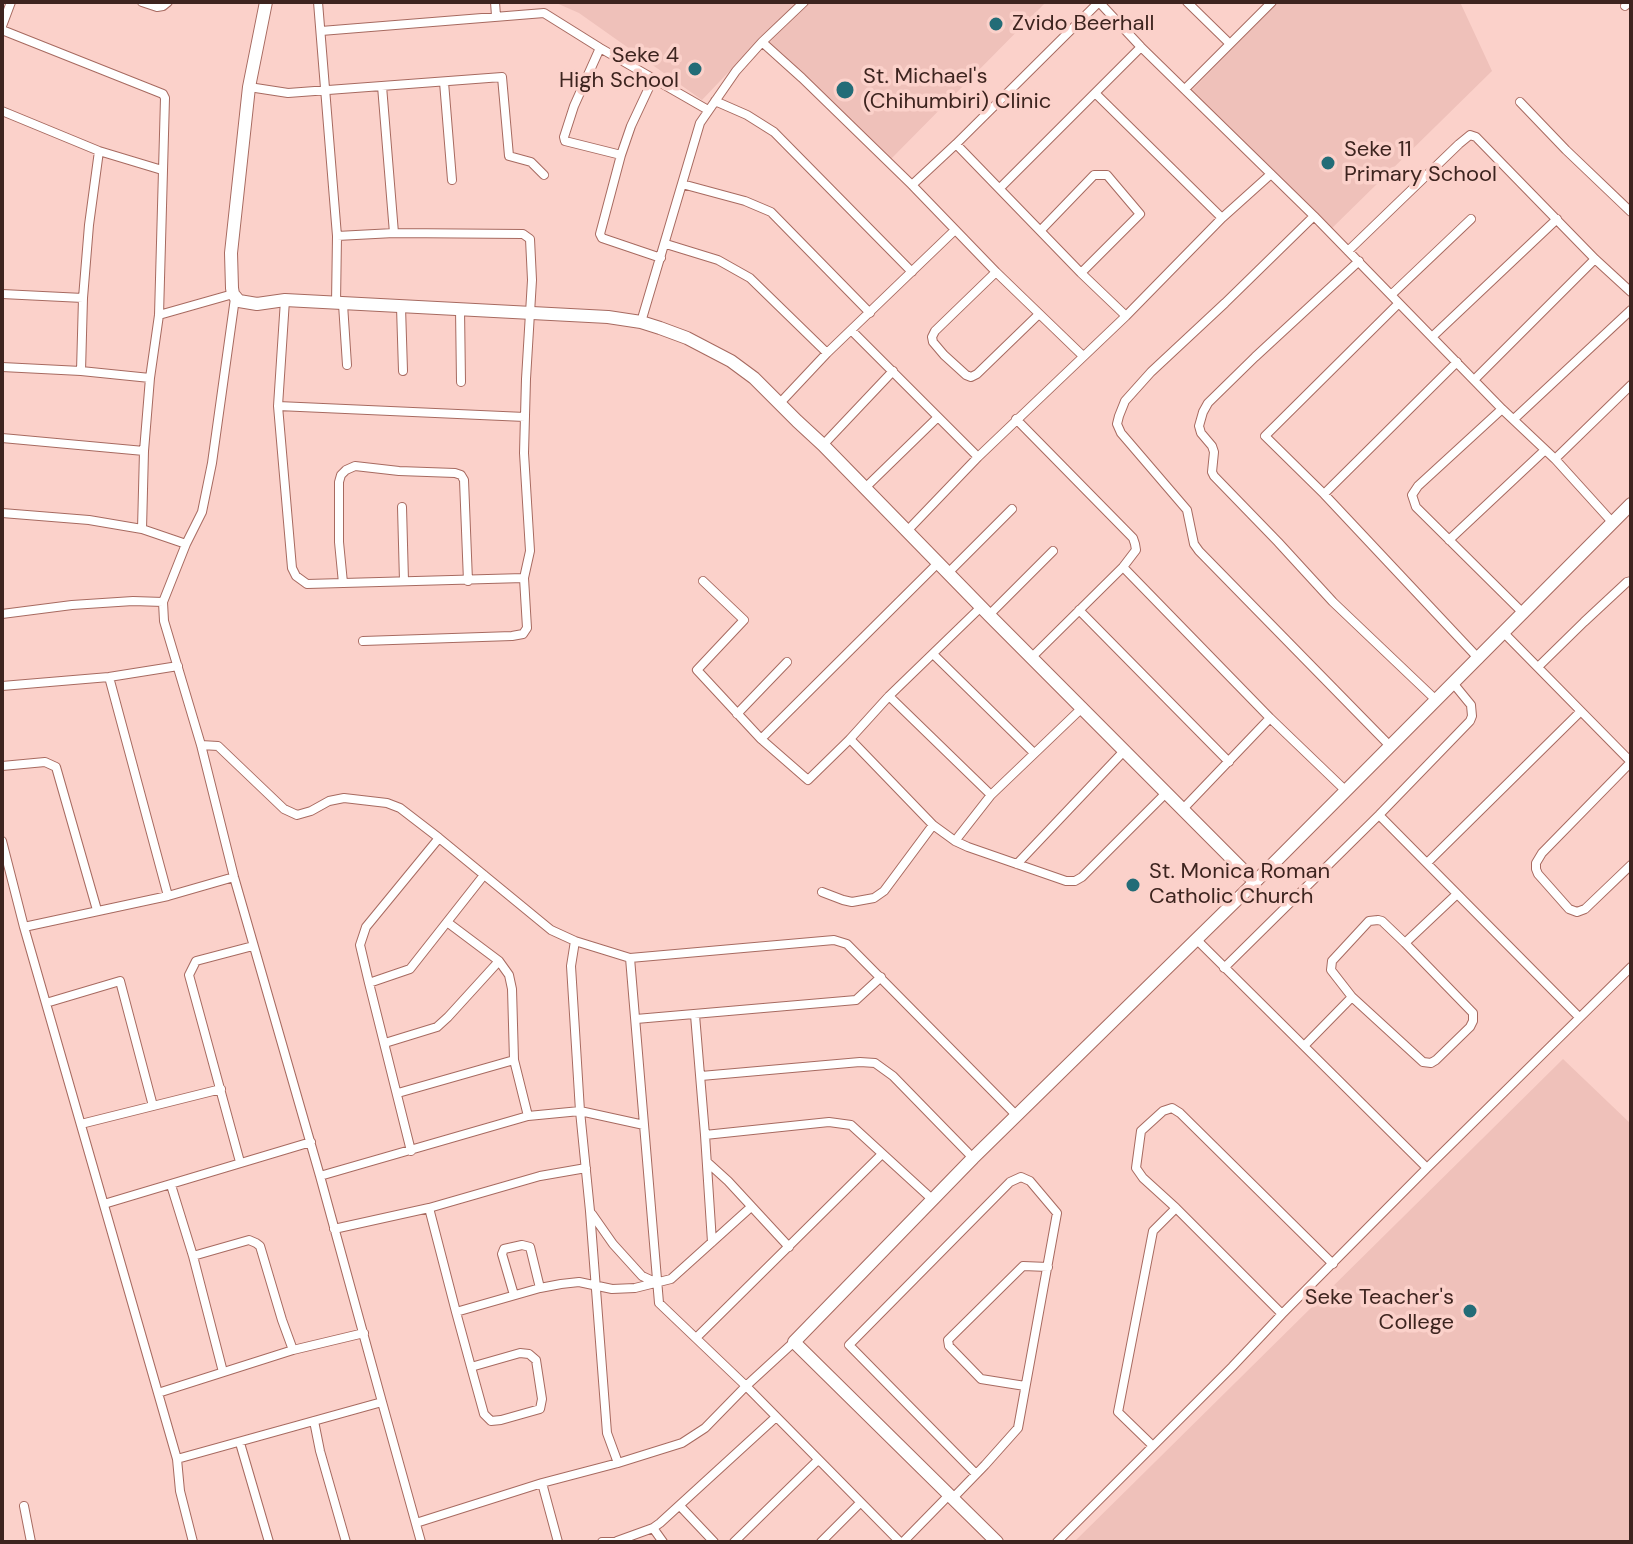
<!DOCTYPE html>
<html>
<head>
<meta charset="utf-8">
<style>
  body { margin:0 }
  #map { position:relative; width:1633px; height:1544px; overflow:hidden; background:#fbd1ca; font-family:"DM Sans",sans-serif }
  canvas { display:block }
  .frame { position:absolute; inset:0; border:4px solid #3d241f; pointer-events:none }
</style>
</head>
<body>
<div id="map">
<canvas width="1633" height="1544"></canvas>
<div class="frame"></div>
</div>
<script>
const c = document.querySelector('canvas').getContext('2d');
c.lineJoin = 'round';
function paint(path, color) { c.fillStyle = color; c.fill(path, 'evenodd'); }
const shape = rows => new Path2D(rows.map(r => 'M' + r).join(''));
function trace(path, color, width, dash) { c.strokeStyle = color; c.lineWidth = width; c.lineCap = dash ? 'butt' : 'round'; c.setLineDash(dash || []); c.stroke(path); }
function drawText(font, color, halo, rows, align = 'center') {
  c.font = font + ' "DM Sans",sans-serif'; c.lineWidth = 7; c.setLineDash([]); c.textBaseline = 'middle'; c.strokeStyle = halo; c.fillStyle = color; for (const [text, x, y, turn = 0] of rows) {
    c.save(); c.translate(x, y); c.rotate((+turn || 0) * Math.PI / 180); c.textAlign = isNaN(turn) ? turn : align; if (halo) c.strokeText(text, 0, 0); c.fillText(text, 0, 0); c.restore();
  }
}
const built = shape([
  [554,2,1046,2,886,164,760,39,702,100,579,13],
  [1279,2,1460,2,1492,71,1327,233,1188,94],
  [1563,1059,1631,1124,1631,1542,1074,1542]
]);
const street = shape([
  [142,2,157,7,163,6,168,2],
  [318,2,337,236,336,303],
  [495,2,496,16],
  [1099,2,1141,47,1314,216,1502,409,1555,459,1613,523],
  [1187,2,1229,43],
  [1625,6,1629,2],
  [2,26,11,2],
  [2,30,163,94,165,98,159,315,150,378,144,451,142,529,186,544],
  [321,31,544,13,600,48,708,110],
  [762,42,802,78,912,185,996,272,1083,356],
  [600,48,574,106,564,137,565,141,621,155],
  [653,79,631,126,621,155,600,234,602,238,661,258],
  [444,82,452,180],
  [382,86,394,233],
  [249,87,288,93,502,77,509,156,531,162,544,175],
  [1185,89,1272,2],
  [1095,93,1222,218],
  [715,101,747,115,774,132,912,272],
  [1520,102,1566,150,1631,212],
  [2,111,99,151,162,170],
  [956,144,1081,273,1126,316],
  [99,151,89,225,83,298,81,371,150,378],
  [682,184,745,201,771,212,870,313],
  [912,185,956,144,1099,2],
  [1000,188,1141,47],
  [1314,216,1225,303,1151,372,1125,401,1119,416,1117,424,1121,433,1187,510,1194,544,1199,551,1390,746],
  [1041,230,1094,175,1107,175,1140,214,1081,273],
  [666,244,718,260,750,278,827,353],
  [1348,251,1459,144,1470,135,1476,137,1595,259,1631,292],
  [1359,261,1255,357,1208,403,1203,412,1199,426,1201,433,1212,446,1214,452,1212,472,1214,476,1278,542,1333,602,1436,700],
  [996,272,935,331,932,337,933,342,944,355,966,375,971,377,977,374,1039,314],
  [2,294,83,298],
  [1391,295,1471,219],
  [235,298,212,463,202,512,186,544,163,602,164,621,201,745,234,877,320,1176,382,1402],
  [285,300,278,406,292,568,296,576,307,584,524,578,530,551,524,453,526,379,532,280,530,239,523,234,394,233,337,236],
  [343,304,347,365],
  [1398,304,1265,436,1324,494,1479,659],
  [401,307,403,371],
  [460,309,461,382],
  [159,315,233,294],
  [641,322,700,123,736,71,762,42,804,2],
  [851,330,978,457],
  [1432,337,1557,219],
  [2,367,81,371],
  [1475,379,1595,259],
  [780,403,827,353,955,230],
  [278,406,525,417],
  [1502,409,1418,486,1412,495,1416,507,1524,614],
  [1016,419,1133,538,1135,544,1136,550,1123,567,1032,657],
  [1514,419,1631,310],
  [2,438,144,451],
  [823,445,893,371],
  [1555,459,1631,385],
  [865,488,938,417],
  [1324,494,1457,362],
  [402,507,404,581],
  [2,513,89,520,142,529],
  [908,530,978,457,1126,316,1222,218,1271,174],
  [1449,540,1545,450],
  [938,563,761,739,808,780,850,739,889,696,981,607],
  [1123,567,1270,718,1346,791],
  [948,573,1012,509],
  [703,581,744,620,697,670,761,739],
  [343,583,339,542,339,482,341,475,346,470,355,466,399,471,455,473,461,475,464,480,468,581],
  [1079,610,1229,762],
  [2,614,72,605,133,601,163,602],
  [989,615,1053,551],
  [1504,633,1631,762],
  [363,641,512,636,523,634,527,628,524,578],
  [933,654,1034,753],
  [1538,667,1584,622,1627,582,1631,581],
  [109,677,168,896],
  [2,686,109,677,178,666],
  [889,696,991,795],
  [737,714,787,662],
  [850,739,933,825,955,841,968,847,1066,881,1075,881,1082,877,1166,793],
  [201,745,218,746,284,809,297,815,311,811,329,801,344,798,387,803,400,808,439,838,551,930,575,941,630,958,834,940,847,944,1017,1116],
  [1631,762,1542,853,1536,863,1536,869,1538,874,1569,909,1577,912,1585,909,1631,865],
  [2,766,45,762,56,767,97,910],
  [1182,810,1270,718],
  [1379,815,1579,1017],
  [439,838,366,927,360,945,369,983,410,969,484,875],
  [2,841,24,927,177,1459,180,1491,193,1542],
  [955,841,991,795,1083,707],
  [1427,863,1580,712],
  [1017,864,1124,751],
  [822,892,843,900,852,902,874,898,884,891,933,825],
  [1378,920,1382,921,1405,943,1473,1013,1473,1021,1470,1027,1436,1060,1431,1063,1423,1062,1352,997,1331,970,1332,961,1369,921,1378,920],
  [447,922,499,961,509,975,512,989,514,1060,528,1116],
  [24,927,168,896,234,877],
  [1197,940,1427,1168],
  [575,941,571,966,580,1111,590,1211,607,1433,618,1463],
  [1405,943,1457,894],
  [630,958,659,1303,746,1386,900,1542],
  [1224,968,1379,815,1470,721,1472,716,1471,705,1453,683],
  [369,983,411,1151],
  [46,1003,120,981,153,1106],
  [695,1015,705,1135,712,1242],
  [636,1019,856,1000,881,977],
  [385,1043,437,1027,448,1017,499,961],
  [1304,1046,1352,997],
  [701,1076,860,1062,875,1063,893,1076,973,1158],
  [398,1093,514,1060],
  [81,1124,221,1089],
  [705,1135,829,1122,851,1125,933,1200],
  [240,1162,189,975,196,961,253,946],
  [707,1162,728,1181,789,1247],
  [320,1176,528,1116,580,1111,644,1125],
  [171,1185,193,1256,223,1372],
  [104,1204,311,1142],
  [592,1214,613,1244,642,1276,655,1282],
  [334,1229,429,1208],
  [193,1256,249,1240,256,1243,260,1246,282,1320,293,1350],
  [514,1295,502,1254,504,1249,522,1245,530,1247,540,1288],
  [456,1312,540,1288,561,1284,579,1282,612,1289,635,1288,671,1279,751,1207],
  [1282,1314,1176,1208,1143,1178,1136,1168,1141,1131,1163,1111,1172,1108,1180,1113,1333,1264],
  [696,1338,882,1154],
  [471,1367,520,1353,529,1354,536,1360,542,1399,540,1409,501,1420,491,1421,484,1414,471,1367,456,1312,429,1208,540,1176,586,1168],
  [1025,1386,981,1379,949,1346,948,1340,1023,1266,1048,1267],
  [158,1393,293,1350,364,1333],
  [314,1421,320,1451,346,1542],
  [240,1443,269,1542],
  [1152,1445,1118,1412,1153,1231,1176,1208],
  [177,1459,382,1402,421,1542],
  [542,1483,558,1542],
  [953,1498,985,1465,1018,1428,1057,1213,1030,1181,1021,1177,1010,1182,849,1345,976,1474],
  [24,1506,31,1542],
  [680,1506,714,1542],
  [416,1523,542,1483,618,1463,682,1443,705,1428,746,1386,794,1342],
  [653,1528,663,1542],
  [617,1541,653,1528,660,1523,776,1417],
  [602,1542,617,1542],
  [734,1542,818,1460],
  [821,1542,860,1503],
  [903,1542,950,1494],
  [1057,1542,1232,1367,1282,1314,1427,1168,1631,967]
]);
const secondary = shape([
  [266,2,249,87,231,253,232,288,233,294,239,301,257,304,285,300,608,317,641,322,660,328,687,338,731,361,754,378,797,421,823,445,989,615,1255,882],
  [997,1542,794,1342,973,1158,1255,882,1631,504]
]);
const markers = [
  [996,24,8,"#236c77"],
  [695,69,8,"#236c77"],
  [845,90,10,"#236c77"],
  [1328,163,8,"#236c77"],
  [1133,885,8,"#236c77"],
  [1470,1311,8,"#236c77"]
];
const poiNames = [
  ["Zvido Beerhall",1012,24],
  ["Seke 4",679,56,"right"],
  ["High School",679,81,"right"],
  ["St. Michael's",863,77],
  ["(Chihumbiri) Clinic",863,102],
  ["Seke 11",1344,150],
  ["Primary School",1344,175],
  ["St. Monica Roman",1149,872],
  ["Catholic Church",1149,897],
  ["Seke Teacher's",1454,1298,"right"],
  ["College",1454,1323,"right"]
];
paint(built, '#efc1ba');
trace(street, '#a76a60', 10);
trace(secondary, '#a76a60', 14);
trace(street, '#fff', 8);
trace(secondary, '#fff', 12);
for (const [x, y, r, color] of markers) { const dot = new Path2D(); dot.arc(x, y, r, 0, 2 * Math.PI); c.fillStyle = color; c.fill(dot); trace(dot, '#fbd1ca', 3); }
drawText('22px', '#3d241f', '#fbd1ca', poiNames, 'left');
</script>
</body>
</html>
